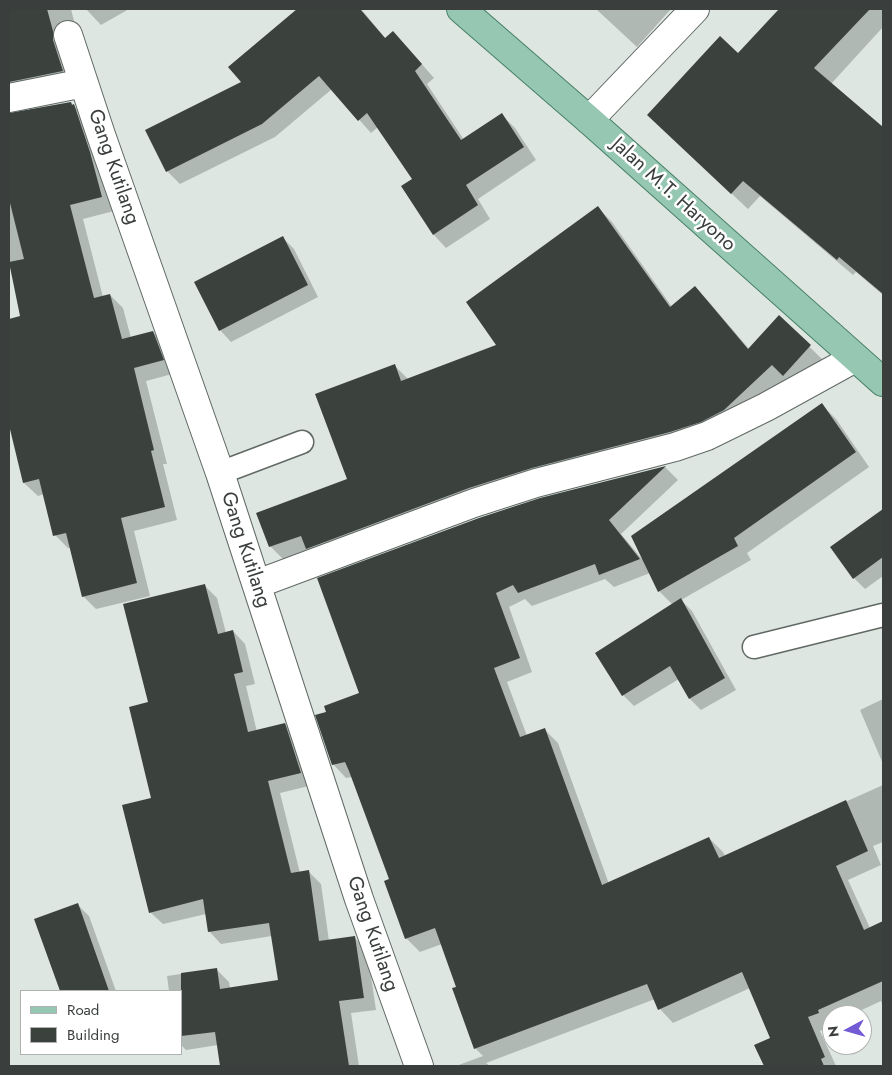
<!DOCTYPE html>
<html>
<head>
<meta charset="utf-8">
<style>
  body { margin:0 }
  #map { position:relative; width:892px; height:1075px; overflow:hidden; background:#dde6e1; font-family:Jost,sans-serif }
  canvas { display:block }
  .frame { position:absolute; inset:0; border:10px solid #3a3e3c; pointer-events:none }
  .legend { position:absolute; left:20px; top:990px; width:162px; height:65px; box-sizing:border-box; background:#fff; border:1px solid #b0b2b1; margin:0; padding:6px 9px; list-style:none; font-size:15px; color:#3a3e3c }
  .legend li { display:flex; align-items:center; gap:10px; height:25px }
  .legend b { width:25px; border:1px solid #b0b2b1 }
  .north { position:absolute; left:822px; top:1005px; width:50px; height:50px; box-sizing:border-box; background:#fff; border:1px solid #b0b2b1; border-radius:50%; rotate:264deg; font-size:14px; font-weight:700; line-height:20px; text-align:center; color:#3a3e3c }
  .north::after { content:''; display:block; margin:auto; width:18px; height:22px; background:#725bd5; clip-path:polygon(50% 0,100% 100%,50% 72%,0 100%) }
</style>
</head>
<body>
<div id="map">
<canvas width="892" height="1075"></canvas>
<div class="frame"></div>
<ul class="legend">
<li><b style="height:6px;background:#95c7b2"></b>Road</li>
<li><b style="height:14px;background:#3b423e"></b>Building</li>
</ul>
<div class="north">N</div>
</div>
<script>
const c = document.querySelector('canvas').getContext('2d');
c.lineJoin = 'round';
function paint(path, color) { c.fillStyle = color; c.fill(path, 'evenodd'); }
const shape = rows => new Path2D(rows.map(r => 'M' + r).join(''));
function trace(path, color, width, dash) { c.strokeStyle = color; c.lineWidth = width; c.lineCap = dash ? 'butt' : 'round'; c.setLineDash(dash || []); c.stroke(path); }
function drawText(font, color, halo, rows, align = 'center') {
  c.font = font + ' Jost,sans-serif'; c.lineWidth = 5; c.setLineDash([]); c.textBaseline = 'middle'; c.strokeStyle = halo; c.fillStyle = color; for (const [text, x, y, turn = 0] of rows) {
    c.save(); c.translate(x, y); c.rotate((+turn || 0) * Math.PI / 180); c.textAlign = isNaN(turn) ? turn : align; if (halo) c.strokeText(text, 0, 0); c.fillText(text, 0, 0); c.restore();
  }
}
const shadow = shape([
  [9,9,71,9,77,33,76,84,9,104],
  [86,9,129,9,101,25],
  [299,9,361,9,386,39,406,46,434,78,427,84,464,140,502,115,515,128,536,160,478,199,490,219,446,248,434,235,403,186,413,179,378,127,371,133,332,89,275,137,180,184,167,171,243,82,230,67],
  [596,9,671,9,637,47],
  [781,9,883,9,883,27,831,84,883,128,883,295,856,272,853,275,760,196,748,209,665,131],
  [71,103,87,119,114,211,83,219,103,297,110,295,123,308,131,338,153,332,166,346,176,373,146,381,167,464,163,464,177,520,134,531,150,596,96,609,83,596,71,548,68,548,55,535,44,494,38,496,24,483,9,420,9,321,22,317,9,263,9,114],
  [598,208,612,222,672,307,695,287,709,302,750,350,779,317,824,361,798,389,787,379,739,424,285,561,270,546,349,479,394,365,409,380,498,346],
  [283,238,294,249,318,297,231,342,220,330,196,283],
  [822,405,836,419,869,467,747,553,751,560,681,600,692,611,736,690,701,710,690,699,679,679,634,706,623,695,673,605,659,591,650,573,614,587,605,579,532,606,525,599,509,607,532,672,507,682,527,736,545,730,558,743,609,884,709,838,723,852,725,856,883,785,883,842,873,846,881,865,848,880,870,928,883,924,883,1006,881,1001,851,1015,832,1015,831,1026,820,1031,836,1066,765,1066,756,1045,772,1038,750,988,673,1023,660,1009,655,999,486,1063,490,1066,456,1066,483,1056,475,1048,458,988,442,944,420,952,406,938,390,879,352,777,346,778,333,764,328,713,361,693,541,499,665,467,678,480,621,534,642,559],
  [883,511,883,576,865,589,854,578,832,547],
  [204,585,217,598,226,633,233,631,245,644,255,684,246,686,257,732,285,724,297,737,313,785,280,793,300,873,309,872,321,884,329,941,355,938,367,950,376,1010,351,1013,359,1066,221,1066,218,1045,186,1050,181,1045,181,991,169,991,167,976,216,969,229,982,230,988,279,981,272,936,221,944,209,931,206,914,163,924,150,912,153,798,149,703],
  [883,699,883,764,860,710],
  [78,905,89,916,116,991,62,991,36,920]
]);
const building = shape([
  [9,9,47,9,53,31,53,40,63,71,9,82],
  [297,9,360,9,385,38,393,31,422,64,415,71,461,140,502,113,524,147,466,185,478,205,433,235,401,186,412,179,367,113,358,121,319,76,262,124,166,172,145,130,241,82,228,67],
  [779,9,870,9,814,68,883,127,883,294,839,257,837,260,743,181,731,194,647,115,720,36,738,53],
  [71,102,72,105,74,104,90,152,102,197,70,205,94,298,110,294,122,339,153,331,164,360,134,368,154,450,151,451,165,507,121,518,137,583,82,597,66,533,53,536,39,479,23,483,9,425,9,319,20,316,9,262,24,259,9,199,9,113],
  [598,206,670,307,695,286,748,349,779,315,811,345,783,376,772,365,724,410,701,422,670,432,532,468,469,488,306,549,301,536,269,547,256,513,347,479,315,394,395,364,401,381,496,345,466,302],
  [283,236,308,285,219,331,194,282],
  [822,403,856,452,734,538,738,546,658,592,631,536],
  [666,466,609,520,640,559,599,575,595,564,518,593,513,585,496,593,520,658,494,668,520,737,545,728,602,885,709,837,719,858,846,800,868,851,836,866,864,930,883,921,883,981,818,1010,819,1013,808,1017,825,1057,821,1059,824,1066,764,1066,754,1045,770,1038,742,972,658,1010,647,984,474,1049,452,988,456,987,435,928,405,939,384,881,389,879,349,771,345,762,332,765,315,715,326,712,324,706,359,693,317,578,479,518,540,498],
  [883,509,883,557,853,579,830,547],
  [205,584,218,634,233,630,243,672,234,674,248,732,285,723,301,773,268,781,291,873,309,870,319,941,355,936,364,998,339,1001,349,1066,220,1066,215,1032,181,1036,181,973,217,968,220,989,278,980,269,923,208,932,203,899,149,913,122,805,151,798,129,707,148,702,123,604],
  [681,598,725,678,689,699,670,666,622,696,595,653],
  [78,903,109,991,60,991,34,919]
]);
const service = shape([
  [220,473,302,442],
  [754,647,883,615]
]);
const minor = shape([
  [68,35,101,135,220,473,359,899,419,1066],
  [9,98,84,83],
  [589,120,695,9],
  [257,584,474,503,536,483,675,447,707,436,766,407,855,358]
]);
const primary = shape([
  [461,9,589,120,883,382]
]);
const streetNames = [
  ["Gang Kutilang",113,167,71],
  ["Jalan M.T. Haryono",673,195,42],
  ["Gang Kutilang",245,550,72],
  ["Gang Kutilang",372,934,71]
];
paint(shadow, '#0003');
paint(building, '#3b423e');
trace(service, '#616965', 25);
trace(minor, '#616965', 30);
trace(primary, '#477f68', 30);
trace(service, '#fff', 22);
trace(minor, '#fff', 28);
trace(primary, '#95c7b2', 28);
drawText('20px', '#3a3e3c', '#fff', streetNames);
</script>
</body>
</html>
